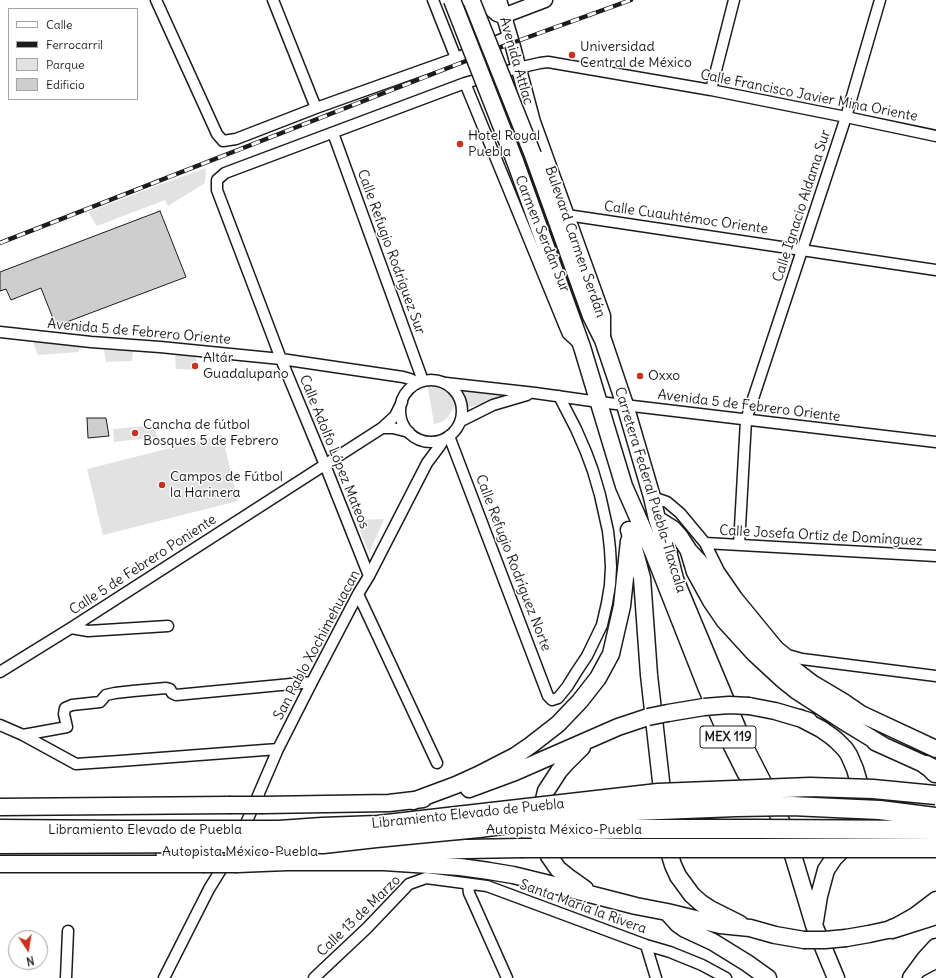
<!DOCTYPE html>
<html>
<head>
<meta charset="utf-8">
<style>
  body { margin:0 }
  #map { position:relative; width:936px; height:978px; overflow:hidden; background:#fff; font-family:Delius,sans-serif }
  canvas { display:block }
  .legend { position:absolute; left:8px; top:8px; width:130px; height:92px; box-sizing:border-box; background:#fff; border:1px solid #a4a4a4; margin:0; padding:5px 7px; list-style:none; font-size:12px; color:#1c1c1c }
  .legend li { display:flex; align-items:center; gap:8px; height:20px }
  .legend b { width:20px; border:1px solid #a4a4a4 }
  .north { position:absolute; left:8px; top:930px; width:40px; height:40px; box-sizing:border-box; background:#fff; border:1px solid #a4a4a4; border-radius:50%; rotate:168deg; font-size:11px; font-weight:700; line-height:16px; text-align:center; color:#1c1c1c }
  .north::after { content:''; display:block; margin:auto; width:14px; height:18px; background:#c8321e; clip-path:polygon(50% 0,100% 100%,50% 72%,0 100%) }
</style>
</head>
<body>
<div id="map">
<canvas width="936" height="978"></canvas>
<ul class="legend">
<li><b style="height:5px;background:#fff"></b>Calle</li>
<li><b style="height:5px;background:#1c1c1c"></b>Ferrocarril</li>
<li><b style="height:11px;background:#e2e2e2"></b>Parque</li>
<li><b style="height:11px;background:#cecece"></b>Edificio</li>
</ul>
<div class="north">N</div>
</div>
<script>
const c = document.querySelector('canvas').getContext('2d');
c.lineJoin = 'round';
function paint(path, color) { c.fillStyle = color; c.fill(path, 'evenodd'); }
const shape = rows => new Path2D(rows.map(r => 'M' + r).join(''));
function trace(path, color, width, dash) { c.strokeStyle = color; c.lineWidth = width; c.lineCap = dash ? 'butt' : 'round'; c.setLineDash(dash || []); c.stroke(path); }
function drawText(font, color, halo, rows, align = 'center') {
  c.font = font + ' Delius,sans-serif'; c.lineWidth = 3; c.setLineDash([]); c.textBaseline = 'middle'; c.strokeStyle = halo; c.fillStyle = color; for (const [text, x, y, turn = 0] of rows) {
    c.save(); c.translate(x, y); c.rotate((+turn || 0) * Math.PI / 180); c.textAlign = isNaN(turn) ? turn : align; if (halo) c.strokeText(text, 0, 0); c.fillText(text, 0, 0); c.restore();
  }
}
const green = shape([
  [206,168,205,183,168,206,165,200,97,226,88,212,148,189],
  [33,342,80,346,79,352,38,355],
  [104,350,133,351,132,361,106,362],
  [175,354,196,357,197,370,176,369],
  [435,381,443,383,450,388,456,393,456,401,454,408,447,418,442,422,434,424,427,382],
  [462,386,503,391,503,397,464,409],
  [155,425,157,437,114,442,113,429],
  [222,435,238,501,103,535,87,469],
  [384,519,370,551,367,549,356,520]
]);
const building = shape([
  [160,211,186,277,56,326,41,288,11,300,6,289,0,291,0,272,160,211],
  [87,418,106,418,109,436,88,438,87,418]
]);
const minor = shape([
  [156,0,217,134,223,141,236,139,316,108,456,58,509,36],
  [273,0,316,108],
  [433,0,456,58],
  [465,83,565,327,568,334,578,343],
  [711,90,734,0],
  [333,133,423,381],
  [567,215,936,270],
  [0,332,91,342,160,347,281,359,403,377,410,379,418,383],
  '400 411a31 31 0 1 1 62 0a31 31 0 1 1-62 0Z',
  [446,383,535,393,599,402,936,442],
  [461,421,493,405,527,395],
  [382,428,393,428,409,432],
  [449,436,548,696,552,700,558,698,567,687,577,671,587,656,602,625,607,603,610,585,611,567,610,549,608,531,600,495,593,471,586,452,576,429,559,396],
  [652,497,667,502,680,513,705,543,719,571,737,597,778,647,788,655,802,659,936,676],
  [705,543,936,556],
  [739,545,746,420,846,117,880,0],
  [369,576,325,465,281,359,217,190,217,180,225,173,465,83,518,68,540,63,548,62,711,90,846,117,936,136],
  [358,594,437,763],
  [71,628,88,631,168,626],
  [0,672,71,628,382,428,395,416,402,402],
  [0,725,23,735,67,727,64,714,65,708,72,705,100,702,106,695,115,693,133,691,166,688,170,689,172,693,176,695,312,682],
  [23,735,76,764,120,761,278,749],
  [468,884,469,893,474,904,507,978],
  [646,945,656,978],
  [917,973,936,963],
  [66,978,68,931],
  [164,978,209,889,238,842,278,749,312,682,358,594,369,576,427,463,439,447,444,439],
  [314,978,367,928,409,884,426,878,487,886,646,945,670,952,702,965,726,978]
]);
const secondary = shape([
  [484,0,488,6,497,14,503,16],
  [499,0,512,43,533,122,603,316,603,340],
  [503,16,545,0]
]);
const primary = shape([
  [533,155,591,316,603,340,625,405,652,497,657,519,668,551,675,579,747,751,771,798,783,826,789,842,814,925,836,978],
  [515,161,582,347,624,486,653,552,707,689,732,746,746,774],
  [657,519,673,529,680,537,689,551,705,568,733,607,748,625,765,643,796,671,813,684,845,703,861,714,936,749],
  [629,530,642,578,649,675,669,852,673,865,678,876,692,895,701,903,710,909,740,924],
  [689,552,695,572,711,601,724,620,755,654,782,679,797,691,848,724,884,746],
  [749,706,775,711,809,721],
  [668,713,704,707],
  [800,718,821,729,831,736,836,740,845,749,849,755,855,769,860,786,861,795,860,815,857,825,853,835,845,847,834,858,826,870,819,896,815,921],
  [875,742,926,765,935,774],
  [582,747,567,762,559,771,546,791,542,808,542,826,544,844,549,856,558,869,568,877,585,889],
  [469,789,515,772,618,727,648,717],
  [413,801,456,785,478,775,515,756,531,745,558,724,580,701,598,678,611,654,622,606,629,541],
  [263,805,389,803,423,799],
  [0,807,229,805],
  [0,864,203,864],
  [237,864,287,862,384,862,460,867,489,871,513,875,562,887,636,906,667,912,720,925,750,928,775,935,804,940],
  [668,913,678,924,685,929,713,942,747,963,768,978],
  [846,938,869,934,892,929,915,916,936,900],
  [911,978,925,959,936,947]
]);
const motorway = shape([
  [926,765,936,770],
  [165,852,218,852],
  [249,853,521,848],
  [892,929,936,915]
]);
const rail = shape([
  [0,243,512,43,631,0]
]);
const primaryBridge = shape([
  [452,0,515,161],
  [472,2,533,155],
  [704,707,729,705,749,706],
  [648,717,668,713],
  [229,805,263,805],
  [203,864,237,864],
  [804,940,825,940,846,938]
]);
const motorwayBridge = shape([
  [0,829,123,830,279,830,322,827,378,825,658,793,810,787,873,789,936,795],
  [537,831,637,829,757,829,936,830],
  [0,844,215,843,323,844,376,838,479,828,525,822,635,811,736,807,792,806,835,808,880,810,936,817],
  [521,848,936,848]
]);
const markers = [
  [572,55,4,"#c8321e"],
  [460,144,4,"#c8321e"],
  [195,366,4,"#c8321e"],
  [640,376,4,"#c8321e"],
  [135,433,4,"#c8321e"],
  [162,485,4,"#c8321e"]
];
const shields = [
  [728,737,56]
];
const shieldNames = [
  ["MEX 119",728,737]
];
const poiNames = [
  ["Universidad",580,47],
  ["Central de México",580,63],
  ["Hotel Royal",468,136],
  ["Puebla",468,152],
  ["Altár",203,358],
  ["Guadalupano",203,374],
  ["Oxxo",648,376],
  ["Cancha de fútbol",143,425],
  ["Bosques 5 de Febrero",143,441],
  ["Campos de Fútbol",170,477],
  ["la Harinera",170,493]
];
const streetNames = [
  ["Avenida Attlac",516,61,74],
  ["Calle Francisco Javier Mina Oriente",809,96,11],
  ["Calle Ignacio Aldama Sur",802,206,-72],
  ["Calle Cuauhtémoc Oriente",686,218,8],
  ["Carmen Serdán Sur",542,234,68],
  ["Bulevard Carmen Serdán",575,242,71],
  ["Calle Refugio Rodríguez Sur",391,252,70],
  ["Avenida 5 de Febrero Oriente",139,332,5],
  ["Avenida 5 de Febrero Oriente",749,406,7],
  ["Calle Adolfo López Mateos",334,452,68],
  ["Carretera Federal Puebla-Tlaxcala",650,490,73],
  ["Calle Josefa Ortiz de Domínguez",821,536,3],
  ["Calle Refugio Rodríguez Norte",513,563,69],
  ["Calle 5 de Febrero Poniente",143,565,-33],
  ["San Pablo Xochimehuacan",317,645,-62],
  ["Libramiento Elevado de Puebla",468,814,-6],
  ["Libramiento Elevado de Puebla",145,830],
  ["Autopista México-Puebla",564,830],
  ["Autopista México-Puebla",240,852],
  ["Santa María la Rivera",583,907,20],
  ["Calle 13 de Marzo",359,916,-44]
];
paint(green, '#e2e2e2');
paint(building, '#cecece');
trace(building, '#1c1c1c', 1);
trace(minor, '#1c1c1c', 13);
trace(secondary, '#1c1c1c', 17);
trace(primary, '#1c1c1c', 19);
trace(motorway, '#1c1c1c', 21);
trace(minor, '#fff', 10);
trace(secondary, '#fff', 14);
trace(primary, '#fff', 16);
trace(motorway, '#fff', 18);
trace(rail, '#1c1c1c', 4.5);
trace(rail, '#fff', 3, [9]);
trace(primaryBridge, '#1c1c1c', 19, []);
trace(motorwayBridge, '#1c1c1c', 21, []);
trace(primaryBridge, '#fff', 16);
trace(motorwayBridge, '#fff', 18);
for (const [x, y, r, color] of markers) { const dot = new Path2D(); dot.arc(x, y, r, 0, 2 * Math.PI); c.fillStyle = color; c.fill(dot); trace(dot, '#fff', 1.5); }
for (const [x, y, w] of shields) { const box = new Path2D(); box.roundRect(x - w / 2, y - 11, w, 22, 3); c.fillStyle = '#fff'; c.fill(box); trace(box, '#1c1c1c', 1); }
drawText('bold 13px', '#1c1c1c', null, shieldNames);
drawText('14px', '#1c1c1c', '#fff', poiNames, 'left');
drawText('14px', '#1c1c1c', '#fff', streetNames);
</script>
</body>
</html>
